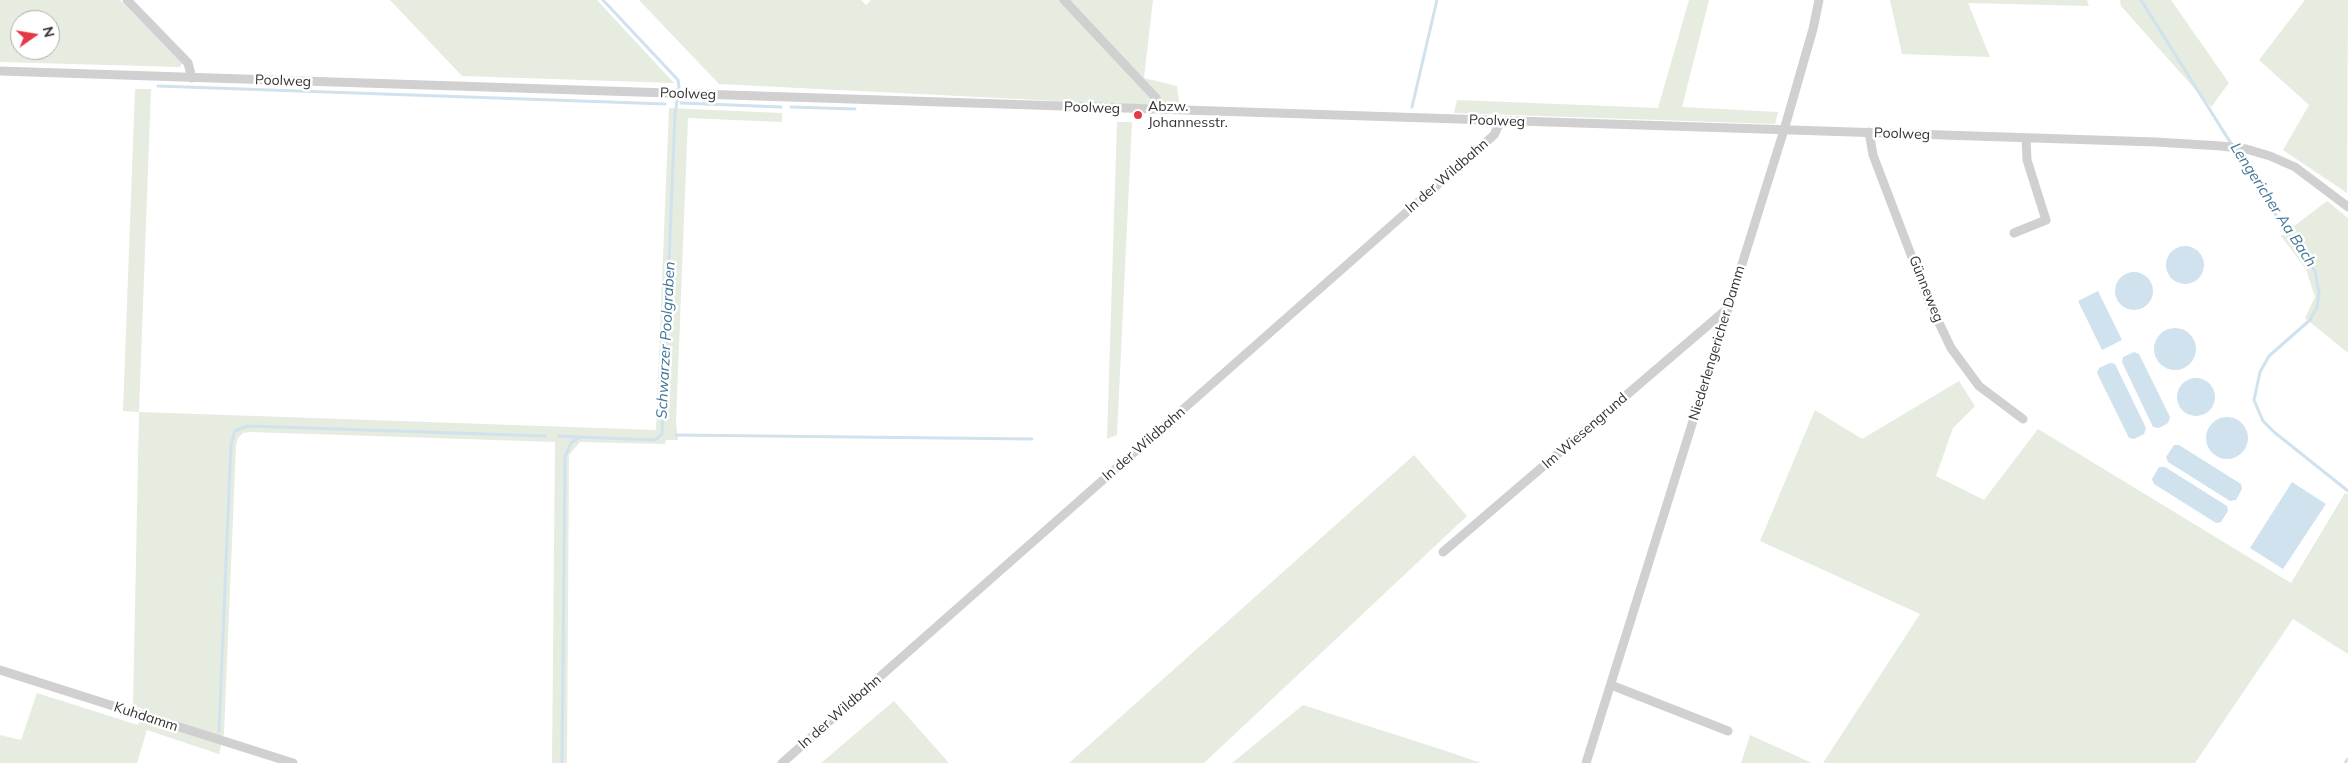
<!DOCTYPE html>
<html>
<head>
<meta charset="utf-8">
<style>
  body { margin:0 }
  #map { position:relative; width:2348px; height:763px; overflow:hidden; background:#fff; font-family:Mulish,sans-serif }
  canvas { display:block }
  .north { position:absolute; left:10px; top:10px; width:50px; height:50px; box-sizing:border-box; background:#fff; border:1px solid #adadad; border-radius:50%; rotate:77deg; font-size:14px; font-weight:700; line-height:20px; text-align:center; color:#333 }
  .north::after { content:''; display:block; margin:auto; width:18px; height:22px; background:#e63946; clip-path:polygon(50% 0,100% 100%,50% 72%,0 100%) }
</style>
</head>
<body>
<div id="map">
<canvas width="2348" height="763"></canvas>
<div class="north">N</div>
</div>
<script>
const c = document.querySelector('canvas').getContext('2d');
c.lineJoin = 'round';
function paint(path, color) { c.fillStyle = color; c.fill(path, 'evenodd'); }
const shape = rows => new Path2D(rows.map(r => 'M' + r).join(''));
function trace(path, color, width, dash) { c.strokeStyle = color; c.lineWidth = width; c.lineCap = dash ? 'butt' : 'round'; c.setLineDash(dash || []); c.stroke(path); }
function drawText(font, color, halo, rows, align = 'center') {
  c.font = font + ' Mulish,sans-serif'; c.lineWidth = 5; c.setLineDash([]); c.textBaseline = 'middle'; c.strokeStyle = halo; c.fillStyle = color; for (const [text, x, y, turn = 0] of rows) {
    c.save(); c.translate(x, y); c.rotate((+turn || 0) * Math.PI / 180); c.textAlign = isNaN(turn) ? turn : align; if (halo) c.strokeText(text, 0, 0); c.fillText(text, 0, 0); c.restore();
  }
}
const green = shape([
  [0,0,120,0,182,63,180,67,0,62],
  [20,20,50,20,50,50,20,50],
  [390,0,597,0,674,83,462,76],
  [639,0,861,0,866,5,871,0,1153,0,1144,78,1177,86,1180,107,719,84],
  [1689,0,1709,0,1682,107,1778,112,1775,124,1454,113,1457,100,1658,108],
  [1890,0,2087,0,2089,6,1968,3,1990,57,1902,54],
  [2120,0,2171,0,2229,83,2211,107,2121,6],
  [2305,0,2348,0,2347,193,2283,150,2309,105,2259,60],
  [135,89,151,89,139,412,227,415,656,430,669,108,782,113,782,122,688,118,676,422,678,440,666,440,665,444,580,442,569,455,567,763,552,763,555,442,251,432,243,433,238,438,236,445,224,733,219,754,147,730,137,763,0,763,0,735,21,740,37,693,138,725,143,709,133,706,139,412,123,411],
  [1117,122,1132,122,1117,435,1107,439],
  [2327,201,2348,218,2348,353,2305,318,2315,297,2306,269,2281,236],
  [1959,381,1975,406,1953,428,1936,476,1984,500,2038,429,2291,583,2345,493,2348,495,2348,654,2293,619,2195,763,1823,763,1920,614,1760,541,1815,410,1862,439],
  [1414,455,1467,516,1204,763,1069,763],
  [894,701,949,763,821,763],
  [1303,705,1446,751,1481,763,1232,763],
  [1750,735,1812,763,1741,763]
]);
const water = shape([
  '2166 265a19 19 0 1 1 38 0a19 19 0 1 1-38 0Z',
  '2115 291a19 19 0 1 1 38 0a19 19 0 1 1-38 0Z',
  [2098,291,2122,340,2102,350,2078,301],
  '2154 349a21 21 0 1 1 42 0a21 21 0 1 1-42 0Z',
  [2134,352,2139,354,2170,417,2168,423,2159,428,2153,427,2122,362,2123,357],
  [2110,363,2115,364,2146,428,2144,434,2134,439,2129,438,2097,373,2099,368],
  '2177 397a19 19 0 1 1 38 0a19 19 0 1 1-38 0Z',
  '2206 438a21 21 0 1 1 42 0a21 21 0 1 1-42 0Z',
  [2174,445,2179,445,2241,484,2242,489,2236,500,2230,501,2168,462,2166,457],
  [2159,467,2165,467,2227,506,2228,511,2221,522,2216,523,2154,484,2152,479],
  [2292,482,2326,504,2283,569,2250,548]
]);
const stream = shape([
  [603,0,678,80,679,88],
  [2141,0,2279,220,2315,271,2319,293,2317,307,2310,320,2269,356,2260,372,2254,400,2263,421,2274,432,2348,491],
  [158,86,665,104],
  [681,103,781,107],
  [791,107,855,109],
  [1412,107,1437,0],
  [676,435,1032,439],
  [559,436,578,437],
  [219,731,231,444,235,431,247,426,545,436],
  [562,763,565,457,571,443,580,437,655,440,662,434,675,114,677,101],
  [2345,763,2348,759]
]);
const minor = shape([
  [127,0,188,63,192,78],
  [1064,0,1156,98,1162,110],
  [0,71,2156,142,2221,146,2246,149,2270,156,2295,167,2348,207],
  [1869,132,1873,155,1929,302,1951,348,1979,386,2023,419],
  [2014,233,2046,220,2027,160,2026,139],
  [1443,552,1727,309],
  [0,670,293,763],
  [1611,685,1728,731],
  [782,763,1494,135,1500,122],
  [1586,763,1784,130,1813,29,1819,0]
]);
const markers = [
  [1138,115,5,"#e63946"]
];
const streetNames = [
  ["Poolweg",283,81,2],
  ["Poolweg",688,94,2],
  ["Poolweg",1092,108,2],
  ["Poolweg",1497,121,2],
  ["Poolweg",1902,134,2],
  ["In der Wildbahn",1447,176,-41],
  ["Günneweg",1926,289,68],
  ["Niederlengericher Damm",1717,343,-73],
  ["Im Wiesengrund",1585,431,-41],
  ["In der Wildbahn",1144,444,-41],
  ["In der Wildbahn",840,712,-41],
  ["Kuhdamm",146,717,18]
];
const poiNames = [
  ["Abzw.",1148,107],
  ["Johannesstr.",1148,123]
];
const waterNames = [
  ["Lengericher Aa Bach",2273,205,57],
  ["Schwarzer Poolgraben",666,340,-87]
];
paint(green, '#e6ecdf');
paint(water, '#cfe2ee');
trace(stream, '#cfe2ee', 3);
trace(minor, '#d0d0d0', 9);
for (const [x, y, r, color] of markers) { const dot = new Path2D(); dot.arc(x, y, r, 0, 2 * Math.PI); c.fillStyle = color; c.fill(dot); trace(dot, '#fff', 2); }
drawText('14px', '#333', '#fff', streetNames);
drawText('14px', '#333', '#fff', poiNames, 'left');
drawText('italic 15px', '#3f7597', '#fff', waterNames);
</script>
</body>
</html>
